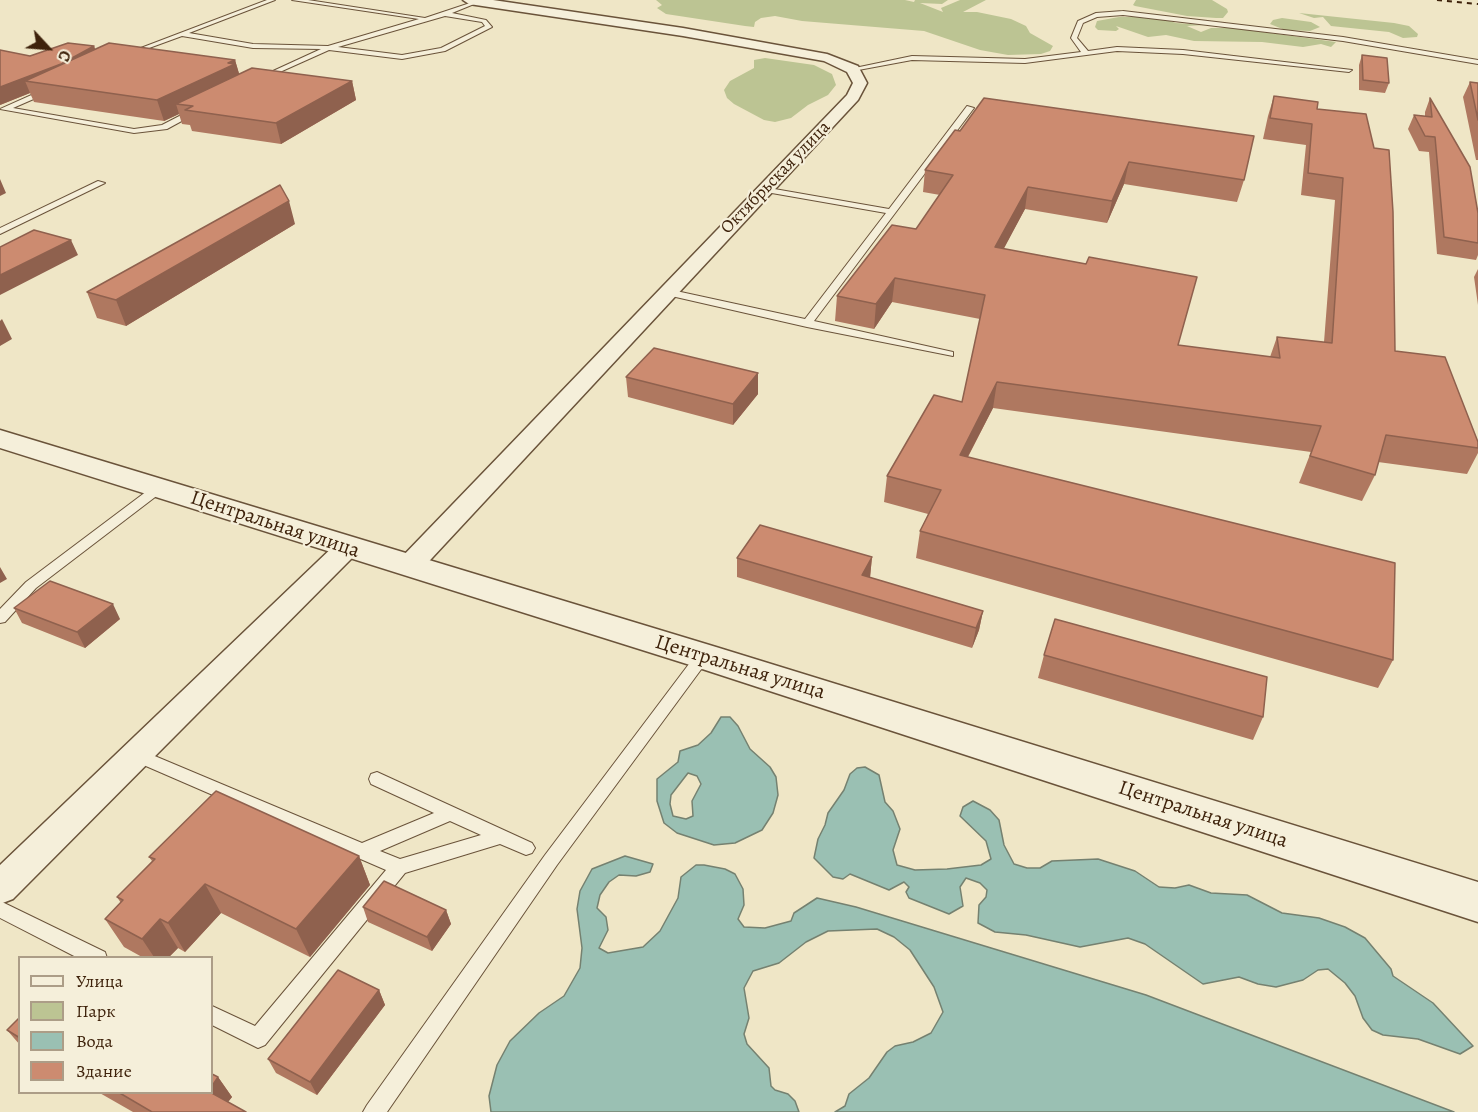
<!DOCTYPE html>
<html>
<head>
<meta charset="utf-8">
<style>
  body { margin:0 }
  #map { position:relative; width:1478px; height:1112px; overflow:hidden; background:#efe6c6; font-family:Alegreya,serif }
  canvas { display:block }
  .legend { position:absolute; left:18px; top:956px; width:195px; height:138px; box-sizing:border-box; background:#f5efda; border:2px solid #ac9d87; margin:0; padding:8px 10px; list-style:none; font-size:18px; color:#3e220b }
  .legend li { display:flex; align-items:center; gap:12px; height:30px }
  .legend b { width:30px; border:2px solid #ac9d87 }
  .north { position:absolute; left:18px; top:18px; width:60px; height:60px; -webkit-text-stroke:4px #f5efda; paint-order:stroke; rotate:116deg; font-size:16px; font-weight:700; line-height:24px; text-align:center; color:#3e220b }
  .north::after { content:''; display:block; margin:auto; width:21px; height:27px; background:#3e220b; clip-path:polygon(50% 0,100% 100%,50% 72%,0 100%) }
</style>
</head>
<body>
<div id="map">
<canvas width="1478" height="1112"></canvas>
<ul class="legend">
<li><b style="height:8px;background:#f5efda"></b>Улица</li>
<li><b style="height:16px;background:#bcc493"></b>Парк</li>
<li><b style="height:16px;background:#9ac0b3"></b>Вода</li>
<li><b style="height:16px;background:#cc8b70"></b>Здание</li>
</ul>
<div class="north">С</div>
</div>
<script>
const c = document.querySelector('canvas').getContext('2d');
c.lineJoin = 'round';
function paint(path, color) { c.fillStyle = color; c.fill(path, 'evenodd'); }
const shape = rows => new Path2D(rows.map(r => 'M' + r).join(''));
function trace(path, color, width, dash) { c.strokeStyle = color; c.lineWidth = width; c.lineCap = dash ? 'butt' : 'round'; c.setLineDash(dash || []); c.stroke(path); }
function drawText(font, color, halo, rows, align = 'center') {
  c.font = font + ' Alegreya,serif'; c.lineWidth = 4.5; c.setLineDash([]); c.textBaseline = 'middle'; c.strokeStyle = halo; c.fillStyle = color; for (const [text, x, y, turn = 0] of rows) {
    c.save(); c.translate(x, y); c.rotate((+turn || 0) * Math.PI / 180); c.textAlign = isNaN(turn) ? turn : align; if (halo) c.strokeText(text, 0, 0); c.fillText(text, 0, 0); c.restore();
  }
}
const green = shape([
  [656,0,905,0,914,2,915,0,948,0,942,4,920,3,943,12,941,8,960,0,986,0,963,12,977,12,1011,19,1026,26,1030,33,1053,46,1050,51,1041,54,1008,55,980,50,924,31,802,21,775,16,761,18,755,22,754,27,745,26,666,14,657,8,662,5],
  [1136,0,1212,0,1227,9,1228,12,1223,18,1216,18,1187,16,1135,6,1133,5],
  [1299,13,1394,23,1409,26,1418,34,1417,37,1403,38,1389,32,1331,26,1323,17,1314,18],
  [1119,17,1158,17,1176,23,1204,25,1187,26,1201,32,1211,28,1234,28,1336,42,1331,47,1321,44,1303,47,1262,42,1194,41,1166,35,1148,37,1116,26,1119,29,1116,31,1098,30,1095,27,1097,21],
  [1282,18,1311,22,1320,27,1310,31,1285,30,1270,24,1273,20],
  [765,58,814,65,832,74,836,85,828,95,808,105,791,118,775,122,764,120,734,104,727,98,724,90,730,81,754,68,754,60]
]);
const water = shape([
  [721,717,730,717,738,726,750,749,770,767,776,777,778,795,773,813,762,830,735,843,714,845,677,833,664,823,657,801,657,779,678,762,680,751,698,745,711,733,721,717],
  [688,773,697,776,701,784,692,801,693,816,686,819,673,816,670,804,671,795,688,773],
  [865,767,879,775,885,802,893,811,900,829,893,850,897,865,915,870,947,869,981,865,991,859,986,841,960,816,963,807,973,801,990,810,999,820,1004,845,1014,864,1027,868,1040,868,1052,861,1098,859,1135,871,1159,887,1175,888,1189,885,1211,893,1247,895,1282,913,1319,918,1345,927,1365,938,1391,969,1393,976,1433,1003,1473,1046,1460,1054,1418,1039,1383,1035,1372,1030,1363,1018,1355,996,1345,983,1328,969,1318,970,1303,980,1276,987,1258,984,1239,977,1203,984,1145,944,1128,938,1080,947,1026,935,995,932,978,923,979,905,986,897,987,890,980,883,966,878,960,887,963,906,949,914,909,898,906,892,909,887,904,882,889,890,850,874,843,879,833,877,814,858,818,839,825,825,828,813,844,790,850,774,857,768,865,767],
  [625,856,653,864,650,872,636,876,619,875,609,882,600,895,597,908,606,917,608,930,599,948,608,953,643,947,660,931,678,898,681,877,696,865,704,865,725,869,735,874,743,889,744,905,738,919,744,927,765,928,791,921,794,913,817,898,856,907,1146,995,1454,1112,835,1112,845,1106,849,1094,869,1078,887,1052,895,1046,913,1042,931,1033,943,1012,934,987,910,950,894,937,877,929,828,931,806,942,779,963,753,971,744,988,749,1018,744,1034,747,1044,769,1068,771,1086,775,1090,788,1094,795,1101,799,1112,491,1112,489,1096,497,1065,510,1041,539,1013,564,996,580,968,582,948,577,909,580,891,592,869,625,856]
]);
const service = shape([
  [267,0,275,0,189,33,253,44,328,46,419,19,292,0,308,0,425,18,479,0,479,2,452,13,486,20,492,27,445,51,402,59,329,50,262,80,260,77,321,49,253,48,182,36,130,55,125,54,267,0],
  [445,16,482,22,485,26,441,48,402,55,338,47,445,16],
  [1123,11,1343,37,1478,60,1478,64,1343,41,1123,15,1097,17,1083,23,1077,38,1088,51,1117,47,1183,50,1352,70,1349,72,1183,54,1117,51,1025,63,912,60,853,71,850,69,912,56,1025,59,1081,52,1071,38,1078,21,1096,13,1123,11],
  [45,89,52,91,13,108,134,129,162,125,193,109,200,111,167,129,134,133,0,109,45,89],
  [967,106,974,108,814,321,953,352,953,356,807,327,667,295,662,292,667,289,805,319,886,213,766,192,762,189,763,187,889,209,967,106],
  [98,181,105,183,0,234,0,228,98,181],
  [159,484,165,488,163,491,36,588,5,622,0,623,0,609,26,582,155,485,159,484],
  [703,651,708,652,710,656,708,660,557,865,387,1112,363,1112,367,1105,545,855,698,652,703,651],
  [138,749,362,843,434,813,371,784,369,779,371,774,377,772,532,843,535,848,532,853,526,855,500,844,405,873,265,1045,258,1048,212,1025,212,1006,255,1026,386,870,132,760,130,755,132,750,138,749],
  [450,821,481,835,400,859,380,851,450,821],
  [0,901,105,952,107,958,78,958,0,918,0,901]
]);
const minor = shape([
  [463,0,493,0,683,28,827,54,858,66,867,83,858,100,419,572,409,575,399,572,395,566,399,560,847,95,853,83,847,72,824,61,683,36,469,4,463,0],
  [347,539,356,542,360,548,356,554,13,899,0,904,0,865,338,542,347,539]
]);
const tertiary = shape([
  [0,430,716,647,1478,882,1478,922,690,665,0,448,0,430]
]);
const rail = shape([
  [1437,0,1478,4]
]);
const wall = shape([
  [94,46,95,49,235,60,239,74,352,81,356,100,281,144,192,131,190,125,182,124,179,114,164,121,34,102,30,93,0,105,30,56],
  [1362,55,1389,83,1385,93,1359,90,1359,65],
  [1470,82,1478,83,1478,160,1476,160,1463,97],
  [1274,96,1317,109,1366,114,1395,351,1478,442,1478,453,1467,474,1378,462,1375,475,1362,501,1299,483,1311,452,993,408,968,457,1393,660,1378,688,916,558,920,531,928,514,884,502,887,476,962,402,980,319,892,302,874,329,835,321,837,296,916,229,940,195,923,192,925,170,955,130,1244,180,1237,202,1124,184,1107,223,1025,209,1003,249,1178,345,1270,357,1277,337,1324,342,1335,200,1301,195,1306,145,1263,139,1268,116],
  [1430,98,1478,213,1478,255,1476,260,1437,254,1429,152,1419,151,1408,129,1414,115,1425,116,1425,112],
  [295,224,126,326,97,318,87,292],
  [1478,269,1478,305,1474,277],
  [758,373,758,394,733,425,628,397,626,377],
  [872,557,870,578,983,611,979,630,972,648,737,577,737,558],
  [14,608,120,619,85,648,22,623],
  [1044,655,1263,717,1253,740,1038,678],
  [359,856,370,885,310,957,221,913,185,952,178,948,169,957,142,957,124,947,105,919,121,903,117,897,152,861,149,857],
  [363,907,446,910,451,924,432,951,368,922],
  [379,990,385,1005,317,1095,276,1073,268,1059],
  [20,1017,20,1045,7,1030],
  [218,1077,232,1097,228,1102,246,1112,133,1112,98,1092,212,1092]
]);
const shadedWall = shape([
  [94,46,99,61,25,81,30,93,0,105,0,87],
  [235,60,241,80,193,106,176,104,179,114,164,121,157,100],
  [352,81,356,100,281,144,276,123],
  [1129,162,1124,184,1107,223,1112,201],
  [0,179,6,193,0,196],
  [1028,187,1025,209,992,271,995,247],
  [289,201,295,224,126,326,116,300],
  [71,240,78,255,0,295,0,275],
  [895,278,892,302,874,329,876,304],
  [2,319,12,339,0,346,0,321],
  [758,373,758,394,733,425,733,404],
  [997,382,993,408,955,481,960,455],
  [872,557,870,577,860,595,862,575],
  [0,567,7,579,0,583],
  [113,604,120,619,85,648,77,632],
  [983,611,979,630,972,648,976,628],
  [359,856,370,885,310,957,296,929],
  [205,884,221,913,185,952,168,923],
  [446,910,451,924,432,951,427,937],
  [160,919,178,948,169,957,154,957,142,939],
  [379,990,385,1005,317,1095,310,1082],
  [218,1077,232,1097,221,1111,208,1092,212,1092,212,1086]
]);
const building = shape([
  [68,43,94,46,61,64,0,87,0,50,30,56,68,43],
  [109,43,235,60,228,63,235,64,157,100,25,81,109,43],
  [1362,55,1387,58,1389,83,1363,80,1362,55],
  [252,68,352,81,276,123,185,110,193,106,176,104,252,68],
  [1470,82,1478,83,1478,120,1470,82],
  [1274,96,1318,102,1317,109,1366,114,1374,148,1389,150,1393,212,1395,351,1445,357,1478,442,1478,448,1386,435,1375,475,1310,456,1321,426,997,382,960,455,1395,563,1393,660,920,531,941,490,887,476,934,395,962,402,985,295,895,278,876,304,837,296,892,225,916,229,953,175,925,170,955,130,960,131,984,98,1254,136,1244,180,1129,162,1112,201,1028,187,995,247,1086,264,1089,257,1197,277,1178,345,1280,358,1277,337,1332,343,1343,178,1308,173,1312,124,1270,118,1274,96],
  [1430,98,1470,167,1478,213,1478,243,1444,237,1435,137,1425,136,1414,115,1432,117,1430,98],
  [280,185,289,201,116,300,87,292,280,185],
  [34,230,71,240,0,275,0,247,34,230],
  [654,348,758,373,733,404,626,377,654,348],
  [760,525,872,557,862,575,983,611,976,628,737,558,760,525],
  [50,581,113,604,77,632,14,608,50,581],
  [1055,619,1267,677,1263,717,1044,655,1055,619],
  [216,791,359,856,296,929,205,884,168,923,160,919,142,939,105,919,123,900,117,897,155,859,149,857,216,791],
  [384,881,446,910,427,937,363,907,384,881],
  [338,970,379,990,310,1082,268,1059,338,970],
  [20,1017,20,1038,7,1030,20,1017],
  [212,1074,218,1077,212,1086,212,1074],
  [118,1092,210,1092,246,1112,152,1112,118,1092]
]);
const farStreetnames = [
  ["Октябрьская улица",776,178,-46]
];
const streetNames = [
  ["Центральная улица",275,525,18],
  ["Центральная улица",740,668,17],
  ["Центральная улица",1203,815,18]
];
paint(green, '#bcc493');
paint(water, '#9ac0b3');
trace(water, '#758170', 1.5);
trace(service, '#6a533a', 2);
trace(minor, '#6a533a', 3);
trace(tertiary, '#6a533a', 3);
paint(service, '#f5efda');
paint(minor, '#f5efda');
paint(tertiary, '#f5efda');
trace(rail, '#3e220b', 2, [5, 5]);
paint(wall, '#af7860');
paint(shadedWall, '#8f614e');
paint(building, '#cc8b70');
trace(building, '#8f614e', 1.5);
drawText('18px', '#3e220b', '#f5efda', farStreetnames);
drawText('21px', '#3e220b', '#f5efda', streetNames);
</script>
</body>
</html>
